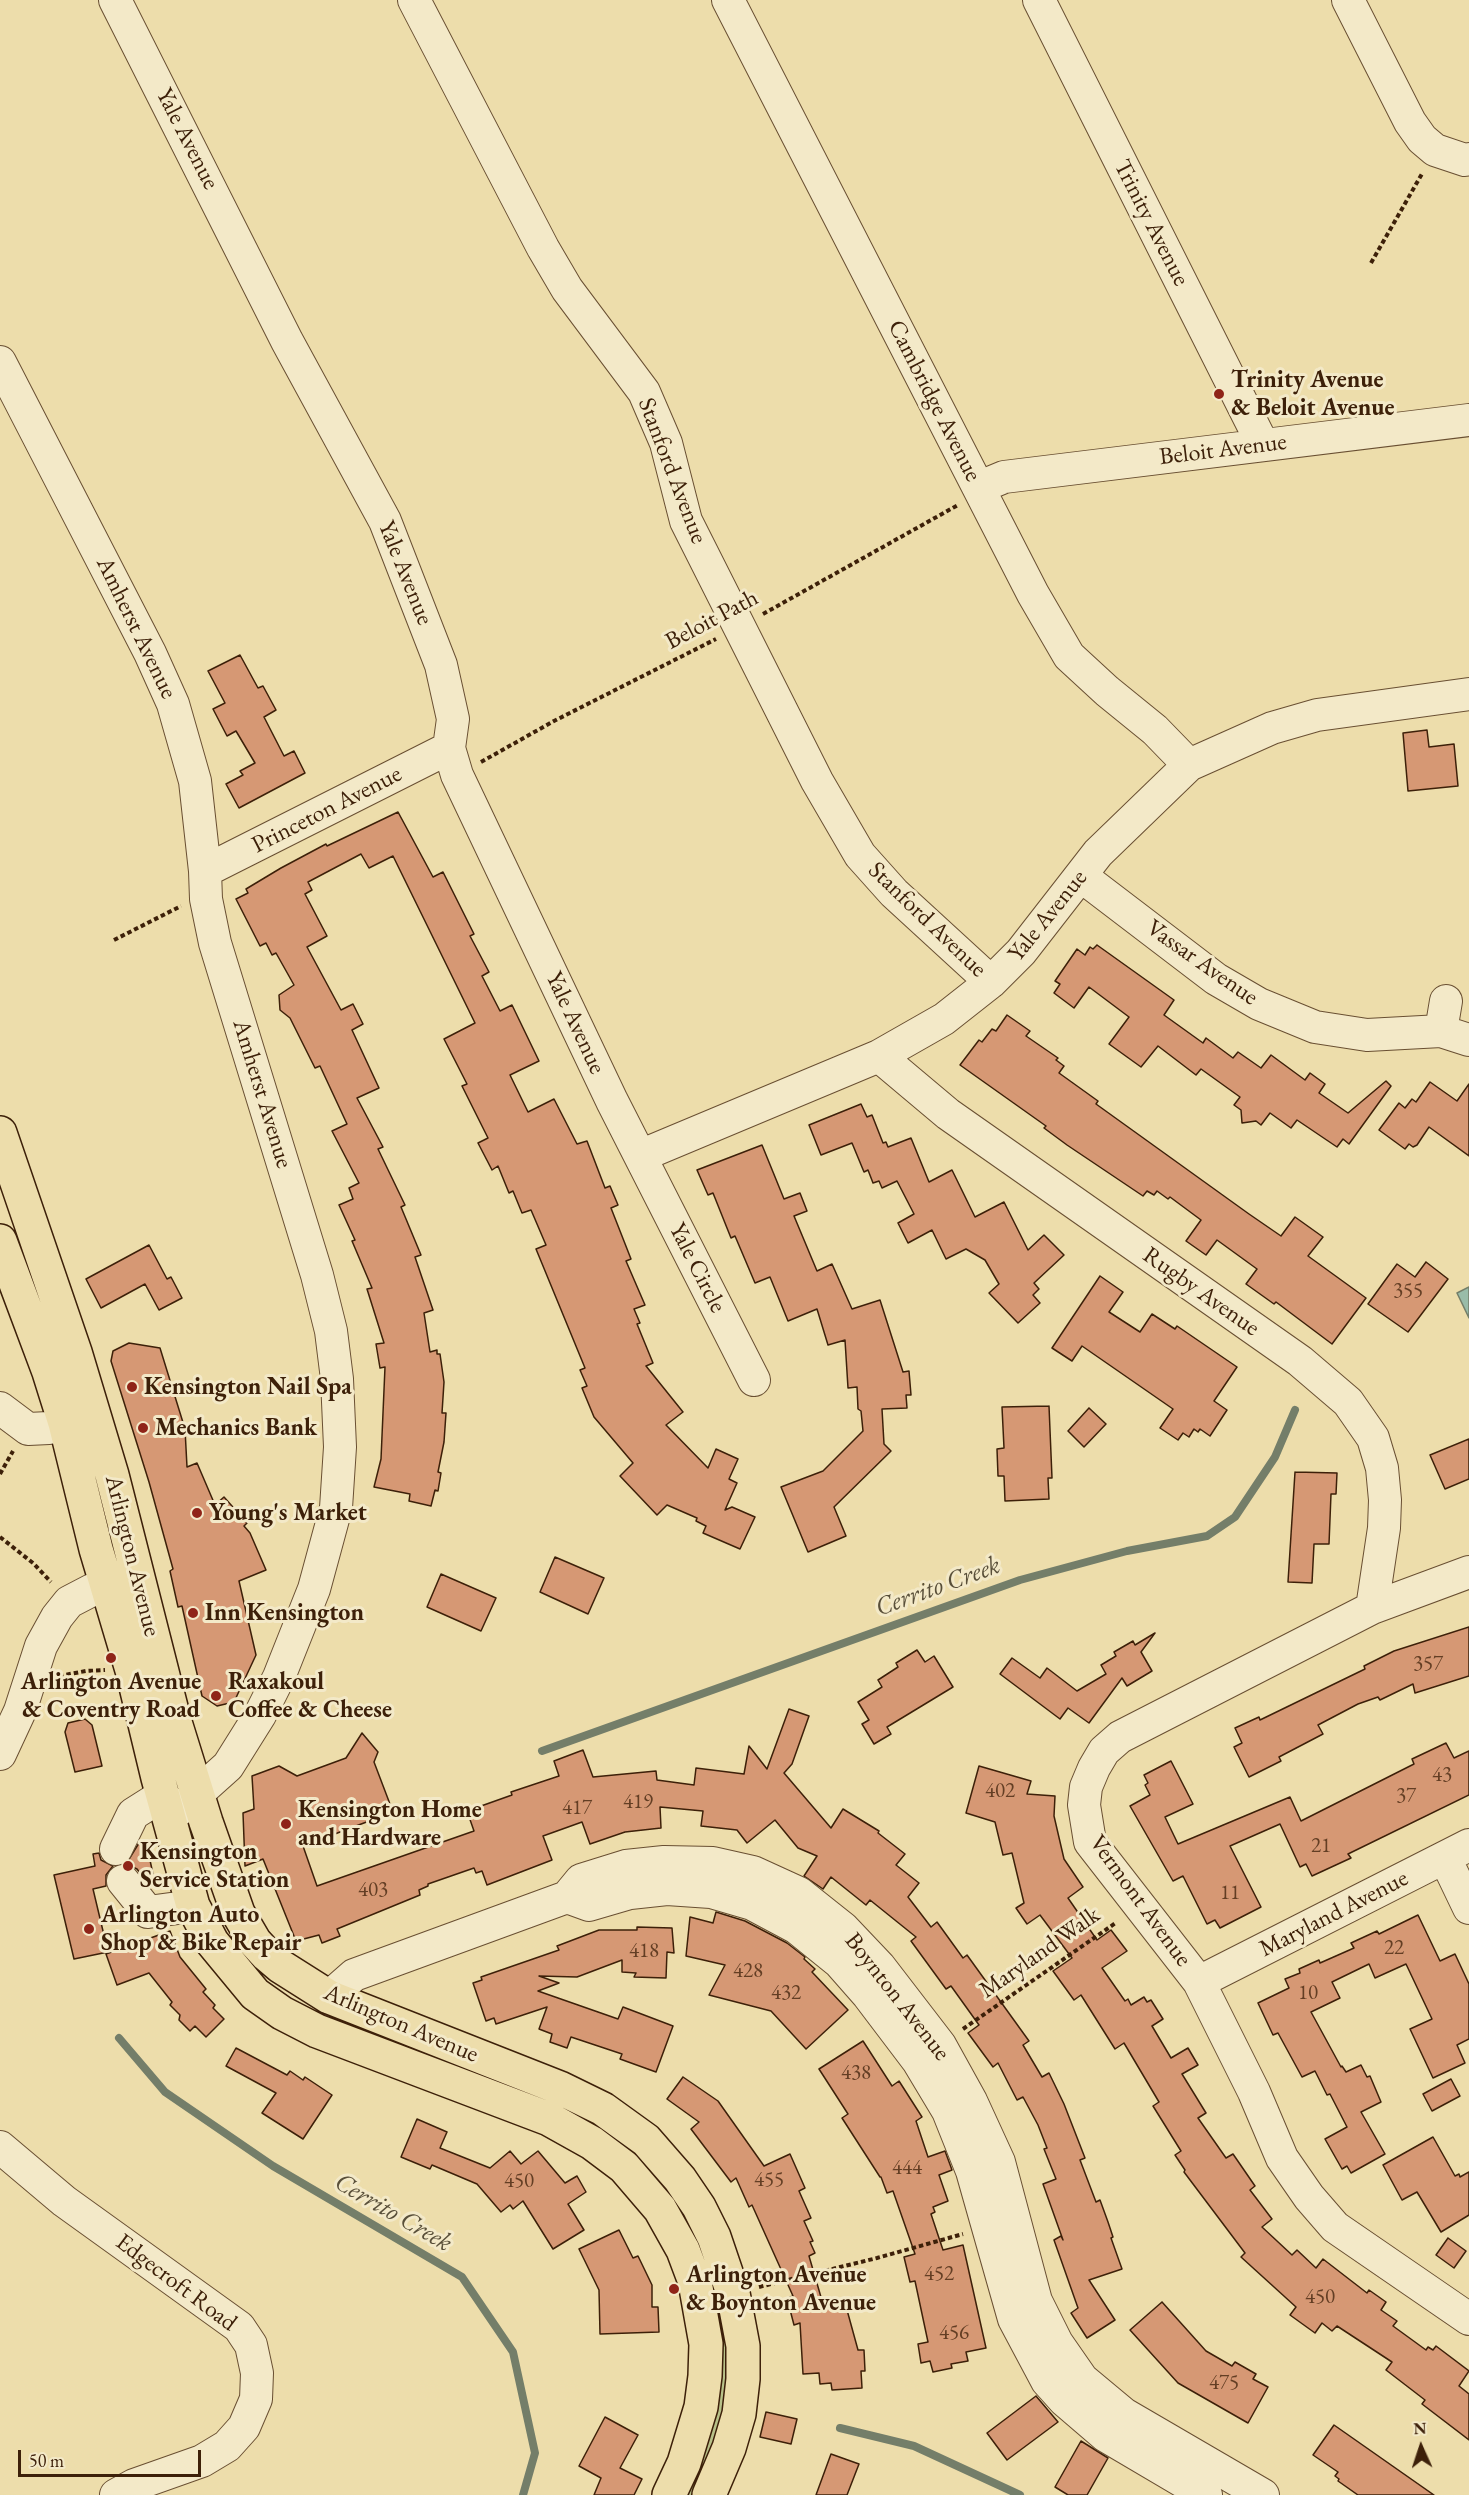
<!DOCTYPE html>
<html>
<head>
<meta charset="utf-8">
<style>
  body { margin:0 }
  #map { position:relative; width:1469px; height:2495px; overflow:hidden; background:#edddab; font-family:"EB Garamond",serif }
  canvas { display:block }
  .north { position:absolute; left:1391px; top:2417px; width:60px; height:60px; -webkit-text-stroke:4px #f3e9c8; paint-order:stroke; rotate:357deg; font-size:16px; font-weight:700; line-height:24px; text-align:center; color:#3d2009 }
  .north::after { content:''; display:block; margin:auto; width:21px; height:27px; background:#3d2009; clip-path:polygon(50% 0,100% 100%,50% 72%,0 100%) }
  .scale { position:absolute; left:18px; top:2450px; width:183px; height:27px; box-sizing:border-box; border:3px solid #3d2009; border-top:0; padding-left:8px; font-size:18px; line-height:21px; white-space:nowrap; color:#3d2009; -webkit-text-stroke:4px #f3e9c8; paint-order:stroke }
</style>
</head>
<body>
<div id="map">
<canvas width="1469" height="2495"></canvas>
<div class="north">N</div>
<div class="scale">50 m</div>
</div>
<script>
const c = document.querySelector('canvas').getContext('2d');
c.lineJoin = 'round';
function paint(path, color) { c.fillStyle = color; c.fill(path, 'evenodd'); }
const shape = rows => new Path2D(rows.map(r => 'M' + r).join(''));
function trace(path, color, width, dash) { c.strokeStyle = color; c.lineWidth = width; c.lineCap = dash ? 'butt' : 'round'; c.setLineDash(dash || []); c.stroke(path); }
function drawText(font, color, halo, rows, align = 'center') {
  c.font = font + ' "EB Garamond",serif'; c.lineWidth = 6; c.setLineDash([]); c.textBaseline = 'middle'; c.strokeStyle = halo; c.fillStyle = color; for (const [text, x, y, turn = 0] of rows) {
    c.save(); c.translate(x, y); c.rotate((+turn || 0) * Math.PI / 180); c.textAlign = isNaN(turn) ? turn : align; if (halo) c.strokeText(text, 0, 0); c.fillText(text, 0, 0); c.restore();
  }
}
const green = shape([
  [726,2298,732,2399,698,2495,675,2495,709,2301]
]);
const water = shape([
  [1469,1287,1469,1318,1457,1293,1469,1287]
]);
const stream = shape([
  [542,1751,1020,1580,1127,1551,1207,1536,1235,1517,1275,1457,1295,1410],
  [119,2038,165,2092,273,2166,462,2277,513,2352,535,2453,523,2495],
  [840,2428,914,2446,1020,2495]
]);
const building = shape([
  [240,655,258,688,263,686,276,710,264,717,284,756,294,751,305,773,239,808,226,784,243,775,240,771,255,763,236,731,227,736,213,709,225,703,208,671,240,655],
  [1427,730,1429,747,1454,744,1458,786,1408,791,1403,733,1427,730],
  [398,812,433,877,443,872,474,934,470,936,489,972,482,976,500,1011,512,1005,539,1061,510,1075,528,1112,554,1099,577,1144,587,1141,605,1188,610,1186,618,1205,611,1208,631,1259,626,1261,645,1305,634,1309,640,1323,637,1324,653,1363,646,1366,683,1412,666,1425,708,1468,716,1449,738,1459,729,1479,737,1483,725,1510,732,1507,755,1517,740,1549,703,1533,706,1526,696,1521,697,1518,667,1505,657,1515,620,1476,633,1463,594,1417,582,1388,587,1386,580,1370,585,1368,536,1249,546,1245,531,1210,522,1213,513,1191,509,1193,498,1166,492,1170,478,1143,488,1138,462,1086,467,1084,444,1039,475,1023,393,856,369,868,361,854,308,882,312,890,305,894,327,936,307,947,341,1010,353,1004,363,1024,352,1030,379,1088,357,1098,383,1147,378,1149,405,1205,401,1207,421,1255,415,1257,433,1310,424,1313,430,1352,437,1350,437,1354,440,1354,444,1382,442,1413,446,1413,444,1442,438,1472,441,1473,438,1491,435,1490,431,1506,409,1501,410,1494,374,1487,381,1459,385,1367,380,1368,376,1344,384,1343,367,1289,372,1288,352,1241,355,1240,339,1205,353,1199,349,1188,359,1183,332,1131,347,1124,320,1066,315,1068,290,1018,280,1010,279,995,294,985,276,953,272,955,266,943,260,946,236,899,248,893,246,889,281,868,326,844,327,846,398,812],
  [1097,945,1174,1000,1164,1015,1203,1043,1206,1038,1233,1058,1238,1052,1261,1068,1271,1055,1305,1080,1310,1073,1325,1084,1319,1093,1348,1113,1386,1081,1391,1086,1349,1144,1343,1139,1337,1147,1297,1120,1291,1128,1270,1113,1261,1125,1256,1121,1242,1123,1241,1110,1234,1105,1240,1097,1201,1069,1196,1075,1158,1046,1141,1067,1109,1044,1129,1017,1089,987,1074,1008,1054,993,1060,984,1055,981,1077,949,1085,955,1090,947,1093,949,1097,945],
  [1007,1015,1030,1031,1026,1036,1058,1058,1056,1060,1064,1066,1059,1073,1098,1101,1096,1104,1249,1214,1281,1236,1295,1217,1323,1237,1308,1256,1366,1298,1332,1344,1276,1302,1274,1304,1246,1284,1257,1269,1217,1240,1206,1255,1186,1241,1201,1220,1170,1197,1168,1199,1157,1191,1154,1195,1147,1191,1143,1196,1067,1145,1044,1128,1046,1126,960,1065,979,1040,982,1042,992,1029,996,1031,1007,1015],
  [1430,1082,1457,1101,1469,1084,1469,1156,1429,1127,1417,1145,1413,1147,1409,1144,1405,1149,1379,1130,1399,1103,1405,1108,1412,1099,1416,1102,1430,1082],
  [861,1104,867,1117,872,1115,883,1143,886,1142,888,1147,911,1138,929,1182,952,1170,975,1217,1004,1202,1028,1250,1044,1235,1064,1255,1034,1283,1039,1289,1033,1295,1040,1303,1018,1323,989,1293,999,1284,985,1260,966,1249,946,1259,932,1230,908,1243,898,1223,914,1214,897,1181,882,1188,879,1181,873,1183,868,1170,864,1172,852,1143,821,1155,809,1125,861,1104],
  [762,1145,784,1199,800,1193,807,1211,794,1216,817,1271,832,1264,852,1309,880,1300,903,1372,909,1371,911,1395,906,1395,907,1408,882,1409,884,1444,891,1451,834,1507,846,1536,808,1552,781,1487,823,1471,863,1431,861,1411,858,1409,857,1387,848,1388,845,1340,828,1345,817,1309,788,1321,770,1277,755,1283,735,1236,731,1238,713,1193,708,1195,697,1170,762,1145],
  [149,1245,167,1279,171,1277,182,1298,159,1310,145,1284,101,1308,86,1279,149,1245],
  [1426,1262,1448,1279,1408,1332,1368,1304,1397,1264,1415,1277,1426,1262],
  [1100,1276,1123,1292,1109,1312,1140,1332,1152,1314,1175,1329,1177,1326,1237,1367,1214,1401,1227,1410,1210,1436,1200,1429,1198,1432,1194,1429,1189,1437,1183,1433,1178,1440,1160,1428,1173,1409,1082,1346,1072,1361,1052,1348,1100,1276],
  [129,1343,160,1348,185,1429,187,1467,197,1463,215,1505,224,1497,247,1523,244,1526,250,1533,266,1570,239,1581,256,1655,234,1702,217,1706,202,1696,182,1606,178,1607,170,1571,173,1569,149,1482,111,1361,113,1351,129,1343],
  [1049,1406,1052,1478,1048,1478,1049,1499,1005,1501,1004,1476,998,1476,997,1449,1004,1448,1002,1407,1049,1406],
  [1089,1408,1106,1424,1084,1447,1068,1431,1089,1408],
  [1469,1439,1469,1479,1445,1489,1430,1455,1469,1439],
  [1295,1472,1337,1473,1336,1494,1331,1494,1329,1544,1314,1544,1312,1583,1288,1582,1295,1472],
  [555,1557,604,1578,588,1614,540,1592,555,1557],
  [441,1574,496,1598,481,1631,427,1607,441,1574],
  [1469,1627,1469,1676,1415,1693,1413,1684,1380,1700,1378,1697,1358,1704,1318,1725,1323,1734,1279,1757,1281,1761,1249,1777,1234,1747,1242,1743,1235,1728,1259,1717,1260,1720,1365,1669,1364,1666,1394,1651,1469,1627],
  [1155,1633,1141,1652,1152,1671,1127,1686,1122,1678,1089,1723,1068,1708,1060,1719,1000,1674,1012,1658,1040,1678,1047,1668,1077,1691,1106,1674,1101,1665,1116,1656,1114,1652,1133,1641,1135,1645,1155,1633],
  [917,1650,925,1662,934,1656,953,1687,887,1727,891,1734,874,1744,862,1724,869,1720,858,1702,882,1687,878,1680,898,1667,896,1663,917,1650],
  [789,1709,809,1716,792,1764,784,1773,831,1828,843,1809,879,1831,878,1833,905,1854,896,1865,919,1883,908,1897,931,1927,937,1922,963,1958,967,1955,1029,2041,1023,2045,1042,2077,1049,2073,1064,2104,1085,2158,1080,2160,1096,2202,1100,2200,1108,2222,1113,2237,1111,2238,1122,2269,1089,2280,1115,2320,1087,2338,1071,2313,1078,2308,1054,2240,1061,2236,1063,2240,1043,2184,1056,2179,1044,2149,1047,2148,1038,2125,1023,2097,1017,2100,998,2063,993,2067,968,2033,979,2025,951,1986,946,1989,911,1941,916,1937,870,1900,866,1905,831,1877,823,1889,804,1876,817,1856,798,1848,775,1820,747,1843,737,1830,701,1826,703,1811,660,1807,661,1828,625,1832,590,1844,582,1822,543,1836,552,1860,487,1885,482,1871,476,1873,474,1868,428,1884,428,1886,419,1890,420,1895,337,1929,340,1936,322,1943,319,1935,296,1941,263,1859,245,1866,243,1813,254,1809,252,1776,279,1766,297,1776,346,1758,362,1733,378,1752,374,1762,393,1812,303,1846,317,1886,474,1831,467,1811,512,1795,511,1792,559,1776,554,1761,583,1750,593,1777,656,1771,657,1780,694,1785,696,1768,744,1774,749,1746,767,1769,789,1709],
  [85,1719,92,1725,102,1766,75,1772,65,1732,68,1723,85,1719],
  [1446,1743,1454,1758,1469,1751,1469,1795,1348,1854,1351,1858,1312,1876,1306,1864,1300,1867,1280,1824,1230,1846,1261,1907,1220,1928,1215,1920,1207,1924,1183,1876,1173,1881,1130,1806,1150,1795,1145,1785,1148,1783,1144,1775,1171,1761,1193,1804,1165,1817,1178,1844,1290,1797,1301,1821,1414,1764,1412,1759,1446,1743],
  [979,1766,1031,1781,1027,1794,1055,1796,1054,1816,1064,1859,1083,1887,1068,1898,1097,1940,1111,1930,1127,1951,1102,1968,1125,2001,1128,1999,1131,2005,1144,1997,1147,2002,1151,2000,1163,2019,1152,2026,1171,2058,1188,2048,1198,2065,1182,2074,1206,2113,1198,2118,1226,2158,1233,2154,1255,2186,1250,2190,1272,2219,1262,2227,1292,2255,1297,2250,1316,2268,1323,2259,1367,2293,1369,2290,1386,2302,1381,2310,1397,2321,1393,2326,1426,2350,1428,2347,1433,2350,1436,2346,1469,2371,1459,2386,1469,2394,1469,2440,1422,2404,1425,2400,1386,2370,1392,2362,1337,2326,1332,2331,1322,2323,1315,2333,1290,2315,1296,2307,1241,2257,1245,2253,1184,2172,1185,2170,1175,2155,1181,2151,1153,2106,1159,2102,1124,2043,1115,2049,1081,1995,1074,2000,1053,1971,1072,1958,1040,1915,1027,1924,1016,1908,1024,1903,1012,1853,1003,1855,995,1822,966,1813,979,1766],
  [146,1842,153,1874,143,1877,137,1869,126,1864,139,1843,146,1842],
  [99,1853,101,1860,113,1866,106,1875,106,1886,93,1889,108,1952,74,1959,54,1875,95,1866,93,1854,99,1853],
  [716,1912,745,1921,787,1943,805,1957,804,1959,815,1969,812,1972,848,2010,806,2049,771,2011,709,1995,725,1965,686,1956,690,1917,713,1923,716,1912],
  [1418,1915,1440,1961,1455,1954,1469,1984,1469,2039,1457,2045,1465,2063,1433,2078,1410,2029,1432,2019,1406,1964,1375,1978,1369,1964,1332,1982,1340,1998,1311,2012,1341,2067,1342,2066,1346,2072,1361,2065,1367,2077,1370,2076,1381,2102,1361,2112,1385,2154,1351,2173,1347,2166,1342,2169,1325,2139,1347,2127,1330,2094,1327,2095,1315,2071,1302,2077,1278,2033,1273,2035,1258,2003,1289,1988,1285,1979,1300,1973,1299,1969,1319,1960,1320,1963,1354,1948,1351,1943,1377,1931,1379,1934,1418,1915],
  [637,1927,672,1928,674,1953,667,1952,666,1978,634,1977,636,1973,622,1972,622,1960,577,1977,539,1976,559,1983,538,1991,618,2019,623,2007,673,2026,656,2072,620,2059,622,2054,571,2037,567,2048,550,2042,552,2034,539,2029,547,2007,496,2024,494,2018,486,2021,473,1983,482,1980,481,1977,559,1950,557,1946,599,1930,637,1930,637,1927],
  [170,1931,180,1957,206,1989,203,1992,215,2005,213,2008,224,2019,206,2037,195,2026,190,2031,179,2020,180,2015,170,2005,172,2002,149,1973,117,1985,106,1954,170,1931],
  [863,2041,892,2086,899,2081,922,2117,916,2121,928,2157,945,2151,952,2170,939,2175,948,2201,933,2207,935,2212,931,2214,943,2250,963,2245,986,2348,966,2352,968,2361,951,2364,952,2368,933,2372,930,2361,921,2363,918,2344,928,2342,915,2281,910,2282,904,2257,915,2254,893,2191,887,2193,881,2177,880,2177,842,2118,848,2114,819,2069,863,2041],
  [236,2048,287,2075,290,2071,303,2080,305,2077,332,2095,303,2139,262,2113,276,2093,226,2066,236,2048],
  [683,2077,718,2101,764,2166,790,2154,805,2188,799,2191,811,2218,804,2221,813,2241,810,2242,815,2253,809,2256,823,2304,844,2299,858,2350,864,2350,865,2371,861,2371,862,2388,832,2390,831,2383,820,2384,819,2373,803,2374,800,2323,794,2325,787,2298,793,2296,752,2205,749,2207,736,2178,731,2182,691,2129,699,2122,667,2099,683,2077],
  [1451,2079,1460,2096,1432,2111,1423,2094,1451,2079],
  [417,2119,447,2132,440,2148,490,2168,510,2151,521,2164,538,2151,565,2183,577,2176,586,2192,568,2204,584,2230,553,2249,523,2201,513,2209,510,2205,501,2212,477,2184,432,2165,430,2169,401,2157,417,2119],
  [1433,2137,1455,2176,1459,2174,1460,2177,1469,2172,1469,2215,1441,2232,1417,2192,1402,2200,1383,2165,1433,2137],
  [619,2230,633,2258,638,2256,652,2285,652,2307,658,2307,659,2332,600,2334,599,2290,579,2249,619,2230],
  [1448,2238,1466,2251,1454,2268,1436,2255,1448,2238],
  [1162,2302,1206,2351,1232,2366,1235,2362,1256,2374,1253,2379,1268,2387,1248,2423,1178,2383,1130,2330,1162,2302],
  [1036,2396,1058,2422,1007,2460,987,2433,1036,2396],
  [766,2412,797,2419,791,2444,760,2437,766,2412],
  [605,2417,638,2435,620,2468,642,2479,634,2495,594,2495,601,2478,579,2466,605,2417],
  [1334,2425,1434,2495,1358,2495,1338,2481,1339,2479,1335,2476,1338,2472,1313,2455,1334,2425],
  [1081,2441,1108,2458,1087,2495,1068,2495,1055,2487,1081,2441],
  [831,2454,859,2464,847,2495,816,2495,831,2454]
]);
const path = shape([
  [1371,263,1423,172],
  [763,614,958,505],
  [481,762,554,721,716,639],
  [114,940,181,906],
  [0,1474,13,1451],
  [0,1537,33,1563,51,1582],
  [59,1676,86,1671,105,1670],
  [963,2029,1117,1922],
  [759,2287,877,2258,963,2234]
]);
const minor = shape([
  [115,0,287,341,385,521,441,665,453,719,449,748,457,775,612,1101,754,1380],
  [414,0,543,248,567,289,644,392,666,443,686,521,817,781,860,855,894,893,991,982],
  [728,0,1033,594,1069,656,1107,691,1155,730,1189,765],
  [1039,0,1263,445],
  [1348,0,1410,122,1422,139,1435,150,1465,160,1469,159],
  [0,362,150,653,173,704,195,781,205,871,206,899,215,943,317,1275,331,1331,337,1379,340,1447,336,1508,314,1589,279,1677,260,1715,228,1766,180,1809],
  [981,492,992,482,1004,477,1469,420],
  [205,871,449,748],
  [1081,876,1216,979,1259,1004,1315,1027,1367,1035,1441,1031,1469,1040],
  [1441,1031,1446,1001],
  [879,1056,948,1114,1300,1361,1348,1402,1373,1438,1382,1468,1385,1500,1384,1528,1372,1608],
  [640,1156,879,1056,944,1019,991,982,1021,952,1098,853,1189,765,1272,728,1317,715,1469,694],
  [0,1408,28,1429,49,1428,65,1423],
  [1469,1572,1372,1608,1120,1737,1104,1751,1094,1768,1086,1787,1084,1805,1090,1842,1199,1982,1254,2092,1282,2158,1309,2197,1335,2227,1469,2319],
  [0,1754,20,1711,41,1646,57,1617,69,1602,92,1590,108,1585],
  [116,1849,133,1814,163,1795],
  [1445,1858,1469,1908],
  [123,1881,148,1912,193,1906],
  [567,1897,589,1905,630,1893,667,1889,711,1892,752,1904,797,1928,839,1962,868,1995,918,2061,948,2111,972,2171,1014,2319,1047,2381,1064,2400,1106,2436,1206,2495],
  [1199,1982,1469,1845],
  [329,1997,354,1975,567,1897,581,1880,626,1866,664,1862,713,1863,753,1872,799,1893,843,1928,880,1967,940,2045,971,2101,999,2162,1036,2301,1057,2343,1082,2379,1124,2414,1263,2495],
  [0,2147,64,2201,239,2327,251,2345,257,2373,256,2399,244,2427,227,2446,202,2461,134,2485,116,2495]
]);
const major = shape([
  [0,1133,75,1352,112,1475,174,1719,206,1822,238,1913,255,1942,267,1955,280,1966,329,1997,560,2088,603,2109,646,2140,680,2179,699,2207,714,2237,733,2293,743,2346,743,2379,739,2414,729,2448,709,2495],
  [0,1241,49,1372,65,1423,96,1549,132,1670,158,1778,193,1906,212,1942,255,1994,282,2013,317,2031,549,2119,592,2143,624,2167,660,2209,683,2250,695,2282,706,2344,705,2376,701,2407,684,2463,669,2495]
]);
const markers = [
  [1219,394,6,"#8f2418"],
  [132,1387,6,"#8f2418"],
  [143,1428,6,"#8f2418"],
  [197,1513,6,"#8f2418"],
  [193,1613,6,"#8f2418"],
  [111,1658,6,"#8f2418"],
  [216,1696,6,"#8f2418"],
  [286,1824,6,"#8f2418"],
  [128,1866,6,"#8f2418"],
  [89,1929,6,"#8f2418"],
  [674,2289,6,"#8f2418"]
];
const numberNames = [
  ["355",1408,1291],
  ["357",1428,1664],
  ["43",1442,1775],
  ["402",1000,1791],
  ["37",1406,1796],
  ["419",638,1802],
  ["417",577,1808],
  ["21",1321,1846],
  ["403",373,1890],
  ["11",1230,1893],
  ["22",1394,1948],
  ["418",644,1951],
  ["428",748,1971],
  ["432",786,1993],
  ["10",1308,1993],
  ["438",856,2073],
  ["444",907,2168],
  ["455",769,2180],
  ["450",519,2181],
  ["452",939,2274],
  ["450",1320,2297],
  ["456",954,2333],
  ["475",1224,2383]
];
const streetNames = [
  ["Yale Avenue",187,139,63],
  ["Trinity Avenue",1151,223,63],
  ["Cambridge Avenue",934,401,63],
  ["Beloit Avenue",1223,450,-7],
  ["Stanford Avenue",672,471,69],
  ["Yale Avenue",405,573,68],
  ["Beloit Path",712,620,-28],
  ["Amherst Avenue",136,628,64],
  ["Princeton Avenue",327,810,-27],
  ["Yale Avenue",1048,916,-51],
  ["Stanford Avenue",927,920,44],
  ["Vassar Avenue",1202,963,35],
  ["Yale Avenue",575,1023,65],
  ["Amherst Avenue",262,1094,73],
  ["Yale Circle",697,1268,63],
  ["Rugby Avenue",1201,1292,35],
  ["Arlington Avenue",132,1556,76],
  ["Vermont Avenue",1140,1901,54],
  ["Maryland Avenue",1334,1914,-27],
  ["Maryland Walk",1040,1953,-35],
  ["Boynton Avenue",897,1997,52],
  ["Arlington Avenue",401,2024,23],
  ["Edgecroft Road",176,2283,37]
];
const poiNames = [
  ["Trinity Avenue",1231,380],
  ["& Beloit Avenue",1231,408],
  ["Kensington Nail Spa",144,1387],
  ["Mechanics Bank",155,1428],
  ["Young's Market",209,1513],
  ["Inn Kensington",205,1613],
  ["Arlington Avenue",111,1682,"center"],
  ["& Coventry Road",111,1710,"center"],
  ["Raxakoul",228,1682],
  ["Coffee & Cheese",228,1710],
  ["Kensington Home",298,1810],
  ["and Hardware",298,1838],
  ["Kensington",140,1852],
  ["Service Station",140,1880],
  ["Arlington Auto",101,1915],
  ["Shop & Bike Repair",101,1943],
  ["Arlington Avenue",686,2275],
  ["& Boynton Avenue",686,2303]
];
const waterNames = [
  ["Cerrito Creek",938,1587,-20],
  ["Cerrito Creek",393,2213,30]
];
paint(green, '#b8c189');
paint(water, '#99bca9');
trace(water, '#747e69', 1.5);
trace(stream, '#747e69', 8);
paint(building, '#d69874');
trace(building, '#3d2009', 1.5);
trace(minor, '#694f32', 34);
trace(major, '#3d2009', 36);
trace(path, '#3d2009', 4, [4.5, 3]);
trace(minor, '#f3e9c8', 32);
trace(major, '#edddab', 33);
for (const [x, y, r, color] of markers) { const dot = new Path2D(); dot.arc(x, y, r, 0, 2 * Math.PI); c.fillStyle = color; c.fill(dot); trace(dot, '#f3e9c8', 2); }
drawText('21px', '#633e24', null, numberNames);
drawText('24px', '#3d2009', '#f3e9c8', streetNames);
drawText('bold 24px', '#3d2009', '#f3e9c8', poiNames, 'left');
drawText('italic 26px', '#594f39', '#f3e9c8', waterNames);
</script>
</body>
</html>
